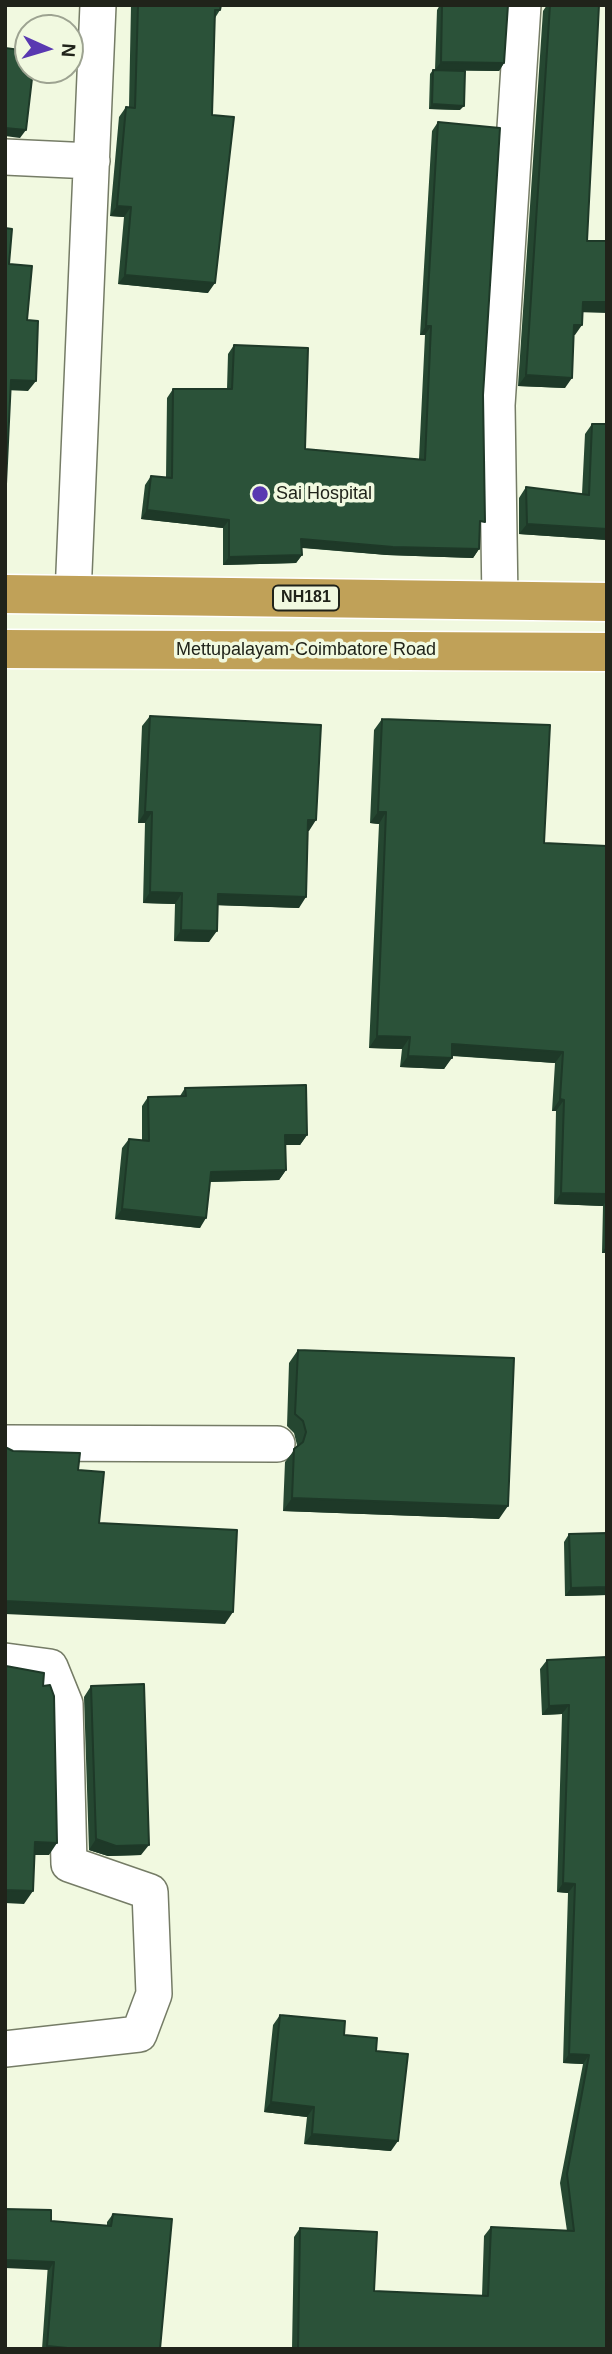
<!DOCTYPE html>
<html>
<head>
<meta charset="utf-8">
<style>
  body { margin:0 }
  #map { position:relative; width:612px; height:2354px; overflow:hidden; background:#f1f9e0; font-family:Arial,sans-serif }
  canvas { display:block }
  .frame { position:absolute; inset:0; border:7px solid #20231a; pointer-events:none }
  .north { position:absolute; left:14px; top:14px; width:70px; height:70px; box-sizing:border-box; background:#f1f9e0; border:2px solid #9da391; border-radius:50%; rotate:94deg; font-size:19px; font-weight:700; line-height:28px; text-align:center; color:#20231a }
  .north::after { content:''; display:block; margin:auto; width:24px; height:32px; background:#5939b1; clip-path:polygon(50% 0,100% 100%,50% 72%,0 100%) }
</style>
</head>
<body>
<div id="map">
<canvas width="612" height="2354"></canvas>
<div class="frame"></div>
<div class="north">N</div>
</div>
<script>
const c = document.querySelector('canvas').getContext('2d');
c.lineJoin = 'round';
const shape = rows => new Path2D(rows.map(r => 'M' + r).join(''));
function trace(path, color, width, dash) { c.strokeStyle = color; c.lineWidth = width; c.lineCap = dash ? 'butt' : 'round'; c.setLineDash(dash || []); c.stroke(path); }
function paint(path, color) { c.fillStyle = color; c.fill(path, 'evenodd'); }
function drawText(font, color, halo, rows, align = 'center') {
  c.font = font + ' Arial,sans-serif'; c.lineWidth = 7; c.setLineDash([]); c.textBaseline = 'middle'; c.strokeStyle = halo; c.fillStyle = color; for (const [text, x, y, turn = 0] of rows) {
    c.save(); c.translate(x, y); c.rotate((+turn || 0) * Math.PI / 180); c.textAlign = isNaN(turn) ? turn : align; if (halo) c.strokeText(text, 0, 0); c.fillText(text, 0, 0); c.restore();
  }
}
const street = shape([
  [5,157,92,161],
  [73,595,98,5],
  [500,601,497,405,523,5],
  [5,1443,277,1444],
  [5,1661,50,1667,65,1704,69,1864,150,1892,154,1994,139,2034,5,2049]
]);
const highway = shape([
  [5,594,607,602],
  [5,649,607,652]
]);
const wall = shape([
  [131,5,221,5,220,10,215,18,208,293,118,284,124,217,110,216,119,117,126,107,129,107],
  [440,5,508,5,504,63,499,71,435,70,437,10],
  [547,5,599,5,583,313,574,335,565,388,518,386,543,11],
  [433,70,460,110,429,109,430,74],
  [438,122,483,395,479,549,473,558,387,555,302,548,302,555,296,563,223,565,223,528,141,519,145,485,151,476,166,478,167,398,173,389,227,389,228,354,234,345,305,449,419,459,425,335,420,335,432,131],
  [592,424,607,424,607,540,519,534,519,498,526,487,582,494,585,434],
  [150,716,309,831,308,831,299,908,218,905,209,942,174,941,175,904,143,903,145,823,138,823,142,726],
  [382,719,544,843,607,846,607,1262,606,1253,602,1253,603,1206,554,1204,556,1111,552,1111,555,1063,452,1056,444,1069,400,1067,402,1049,369,1048,379,824,370,823,374,730],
  [185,1088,307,1135,300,1145,285,1145,286,1170,279,1180,210,1182,200,1228,115,1219,122,1148,129,1139,142,1140,142,1106,148,1097,180,1096],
  [298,1350,499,1519,283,1511,285,1462,296,1448,297,1445,294,1433,287,1426,289,1363],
  [569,1534,607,1595,565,1596,564,1542],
  [607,1657,607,2349,292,2349,294,2237,300,2228,374,2291,482,2296,484,2236,491,2227,567,2231,560,2183,583,2064,563,2063,568,1893,557,1892,562,1714,542,1715,540,1669,547,1660],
  [91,1686,141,1855,108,1856,89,1850,84,1697],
  [280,2015,344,2035,376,2051,391,2151,304,2144,307,2117,264,2112,273,2025],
  [113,2214,160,2349,42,2349,51,2221,107,2226,107,2222]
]);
const shadedWall = shape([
  [441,62,504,63,499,71,435,70],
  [432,104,464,106,460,110,429,109],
  [5,128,26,130,20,138,5,136],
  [117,206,131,207,124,217,110,216],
  [125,275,215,283,208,293,118,284],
  [583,302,607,302,607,313,576,312],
  [574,325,582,325,575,335,567,335],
  [426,326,431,326,425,335,420,335],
  [526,375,572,378,565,388,518,386],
  [11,380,36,381,28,391,5,390],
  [147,510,229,520,223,528,141,519],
  [527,524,607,529,607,540,519,534],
  [301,539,479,549,473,558,387,555,295,547],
  [302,555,296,563,223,565,229,557],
  [145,812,152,812,145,823,138,823],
  [378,812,386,812,379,824,370,823],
  [308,820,316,820,309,831,301,831],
  [150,892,182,893,175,904,143,903],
  [218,894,306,897,299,908,211,905],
  [181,930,217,931,209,942,174,941],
  [377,1036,410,1037,402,1049,369,1048],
  [452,1044,563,1052,555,1063,444,1055],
  [408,1056,452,1058,444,1069,400,1067],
  [560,1099,564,1100,556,1111,552,1111],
  [285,1135,307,1135,300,1145,278,1145],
  [286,1170,279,1180,205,1182,211,1172],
  [561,1193,607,1194,607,1200,603,1206,554,1204],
  [122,1209,206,1218,200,1228,115,1219],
  [607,1245,606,1253,602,1253],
  [292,1498,508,1506,499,1519,283,1511],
  [607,1587,607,1595,565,1596,571,1588],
  [5,1601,233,1612,225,1624,5,1614],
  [569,1705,562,1714,542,1715,549,1706],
  [96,1839,149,1845,141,1855,108,1856,89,1850],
  [35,1842,57,1843,49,1855,26,1855],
  [563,1883,575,1884,568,1893,557,1892],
  [5,1890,33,1891,24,1904,5,1903],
  [569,2054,589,2055,583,2064,563,2063],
  [271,2102,314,2107,307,2117,264,2112],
  [312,2134,398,2141,391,2151,304,2144],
  [5,2260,54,2262,49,2270,5,2268],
  [47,2346,78,2349,46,2349]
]);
const building = shape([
  [138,5,221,5,220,10,215,10,212,115,234,117,215,283,125,275,131,207,117,206,126,107,135,108,138,5],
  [442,5,508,5,504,63,441,62,442,5],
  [550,5,599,5,587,241,607,241,607,302,583,302,582,325,574,325,572,378,526,375,550,5],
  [5,48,28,51,28,70,33,70,26,130,5,128,5,48],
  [433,70,465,71,464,106,432,104,433,70],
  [438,122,500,128,483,395,485,522,480,521,479,549,393,547,301,539,302,555,229,557,229,520,147,510,151,476,172,478,173,389,232,389,234,345,308,348,305,449,425,460,431,326,426,326,438,122],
  [5,228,12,229,9,264,32,266,27,320,38,321,36,381,11,380,6,484,5,484,5,228],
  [592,424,607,424,607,529,527,524,526,487,589,495,592,424],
  [150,716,321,725,316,820,308,820,306,897,218,894,217,931,181,930,182,893,150,892,152,812,145,812,150,716],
  [382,719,550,725,544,843,607,846,607,1194,561,1193,564,1100,560,1099,563,1052,452,1044,452,1058,408,1056,410,1037,377,1036,386,812,378,812,382,719],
  [306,1085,307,1135,285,1135,286,1170,211,1172,206,1218,122,1209,129,1139,149,1141,148,1097,186,1096,185,1088,306,1085],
  [298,1350,514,1358,508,1506,292,1498,294,1449,303,1442,306,1432,303,1421,295,1414,298,1350],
  [5,1447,13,1451,80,1453,78,1470,104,1472,99,1523,237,1530,233,1612,5,1601,5,1447],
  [607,1533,607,1587,571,1588,569,1534,607,1533],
  [607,1657,607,2349,298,2349,300,2228,377,2232,374,2291,488,2296,491,2227,574,2231,567,2174,589,2055,569,2054,575,1884,563,1883,569,1705,549,1706,547,1660,607,1657],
  [6,1666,44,1673,43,1686,50,1685,54,1696,57,1843,35,1842,33,1891,5,1890,6,1666],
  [144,1684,149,1845,116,1846,96,1839,91,1686,144,1684],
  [280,2015,345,2021,344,2035,377,2038,376,2051,408,2054,398,2141,312,2134,314,2107,271,2102,280,2015],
  [5,2209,51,2210,51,2221,111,2226,113,2214,172,2219,160,2349,78,2349,47,2346,54,2262,5,2260,5,2209]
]);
const markers = [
  [260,494,9,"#5939b1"]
];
const shields = [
  [306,598,66]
];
const shieldNames = [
  ["NH181",306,598]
];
const poiNames = [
  ["Sai Hospital",276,494]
];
const streetNames = [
  ["Mettupalayam-Coimbatore Road",306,650]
];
trace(street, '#757c66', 38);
trace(highway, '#fff', 41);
trace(street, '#fff', 35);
trace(highway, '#c0a158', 38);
paint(wall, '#254731');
paint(shadedWall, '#1e3928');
paint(building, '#2b5239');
trace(building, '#1e3928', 2);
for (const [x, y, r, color] of markers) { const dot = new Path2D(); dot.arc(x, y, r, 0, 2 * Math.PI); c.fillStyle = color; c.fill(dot); trace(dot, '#f1f9e0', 2.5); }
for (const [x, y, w] of shields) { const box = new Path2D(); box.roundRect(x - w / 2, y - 12.5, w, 25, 5); c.fillStyle = '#f1f9e0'; c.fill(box); trace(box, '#20231a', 2); }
drawText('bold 16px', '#20231a', null, shieldNames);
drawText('18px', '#20231a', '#f1f9e0', poiNames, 'left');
drawText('18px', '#20231a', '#f1f9e0', streetNames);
</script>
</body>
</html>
